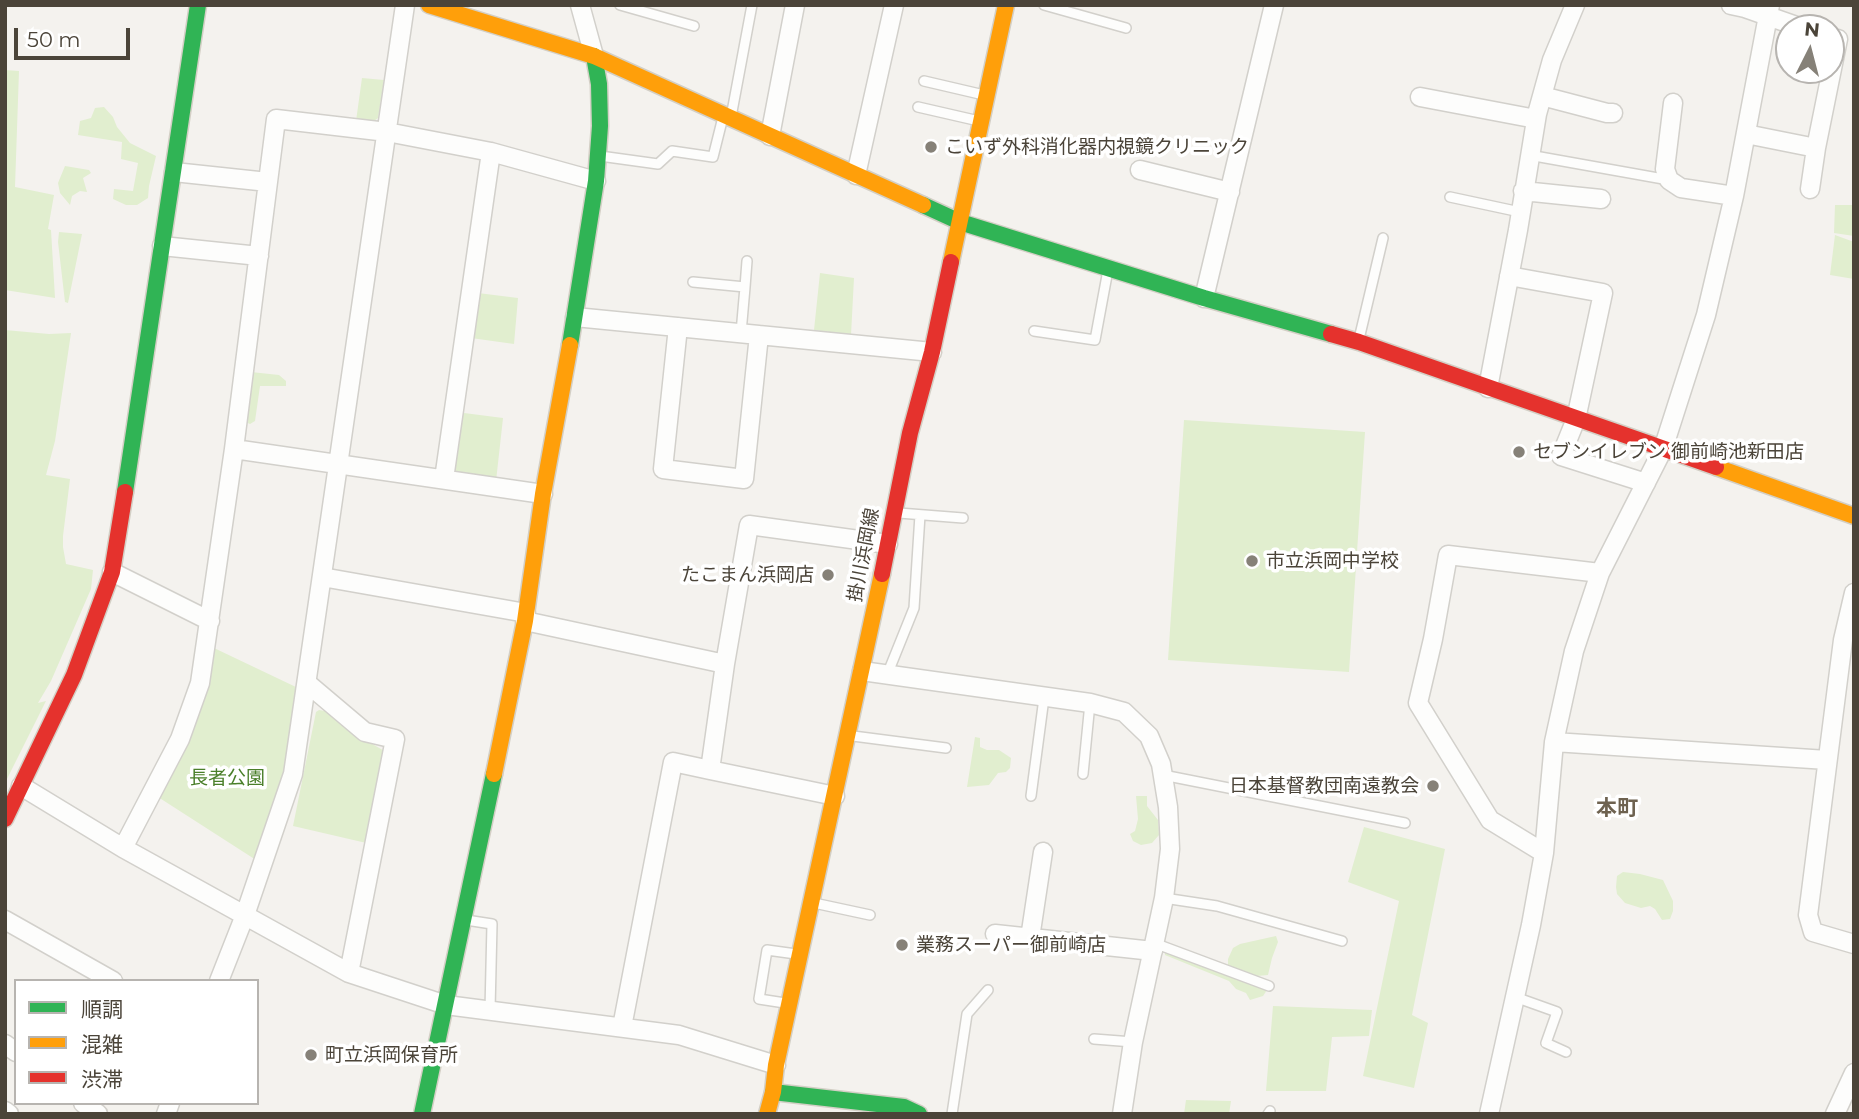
<!DOCTYPE html>
<html>
<head>
<meta charset="utf-8">
<style>
  body { margin:0 }
  #map { position:relative; width:1859px; height:1119px; overflow:hidden; background:#f4f2ee; font-family:Montserrat,"Noto Sans JP",sans-serif }
  canvas { display:block }
  .frame { position:absolute; inset:0; border:7px solid #4b4439; pointer-events:none }
  .legend { position:absolute; left:14px; top:979px; width:245px; height:126px; box-sizing:border-box; background:#fff; border:2px solid #b7b4b0; margin:0; padding:9px 12px; list-style:none; font-size:21px; color:#4b4439 }
  .legend li { display:flex; align-items:center; gap:14px; height:35px }
  .legend b { width:35px; border:2px solid #b7b4b0 }
  .north { position:absolute; left:1775px; top:14px; width:70px; height:70px; box-sizing:border-box; background:#fff; border:2px solid #b7b4b0; border-radius:50%; rotate:6deg; font-size:19px; font-weight:700; line-height:28px; text-align:center; color:#4b4439 }
  .north::after { content:''; display:block; margin:auto; width:24px; height:32px; background:#868178; clip-path:polygon(50% 0,100% 100%,50% 72%,0 100%) }
  .scale { position:absolute; left:14px; top:28px; width:116px; height:32px; box-sizing:border-box; border:4px solid #4b4439; border-top:0; padding-left:9px; font-size:21px; line-height:24px; white-space:nowrap; color:#4b4439; -webkit-text-stroke:5px #fff; paint-order:stroke }
</style>
</head>
<body>
<div id="map">
<canvas width="1859" height="1119"></canvas>
<div class="frame"></div>
<ul class="legend">
<li><b style="height:9px;background:#30b455"></b>順調</li>
<li><b style="height:9px;background:#ff9f0a"></b>混雑</li>
<li><b style="height:9px;background:#e5322d"></b>渋滞</li>
</ul>
<div class="north">N</div>
<div class="scale">50 m</div>
</div>
<script>
const c = document.querySelector('canvas').getContext('2d');
c.lineJoin = 'round';
function paint(path, color) { c.fillStyle = color; c.fill(path, 'evenodd'); }
const shape = rows => new Path2D(rows.map(r => 'M' + r).join(''));
function trace(path, color, width, dash) { c.strokeStyle = color; c.lineWidth = width; c.lineCap = dash ? 'butt' : 'round'; c.setLineDash(dash || []); c.stroke(path); }
function drawText(font, color, halo, rows, align = 'center') {
  c.font = font + ' Montserrat,"Noto Sans JP",sans-serif'; c.lineWidth = 7; c.setLineDash([]); c.textBaseline = 'middle'; c.strokeStyle = halo; c.fillStyle = color; for (const [text, x, y, turn = 0] of rows) {
    c.save(); c.translate(x, y); c.rotate((+turn || 0) * Math.PI / 180); c.textAlign = isNaN(turn) ? turn : align; if (halo) c.strokeText(text, 0, 0); c.fillText(text, 0, 0); c.restore();
  }
}
const green = shape([
  [5,70,19,71,15,187,54,195,48,229,51,230,55,298,5,290],
  [362,78,384,80,378,118,374,121,356,121],
  [104,107,113,117,117,127,130,143,156,156,149,186,148,198,137,205,126,205,113,199,114,189,133,191,138,163,121,159,122,142,78,135,80,121,91,118,95,108],
  [65,166,89,170,91,173,83,178,87,192,80,191,72,196,70,205,60,193,58,183],
  [1835,205,1854,205,1854,236,1834,233],
  [59,232,82,234,68,303,65,302,58,242],
  [1835,235,1854,242,1854,279,1830,275],
  [820,273,854,278,851,335,814,330],
  [478,293,518,298,514,344,471,338],
  [5,330,49,334,71,333,55,441,46,475,70,479,63,536,63,547,66,564,93,570,91,589,51,681,38,703,46,701,5,783],
  [251,372,279,375,286,381,286,386,260,386,255,421,250,424,243,421],
  [464,413,503,418,496,481,458,474,452,470,460,416],
  [1184,420,1365,432,1349,672,1168,660],
  [214,648,298,688,285,771,256,860,158,797,208,683],
  [319,710,325,711,357,735,386,752,375,845,293,826,316,712],
  [975,737,980,738,980,747,987,750,999,750,1011,758,1010,768,1006,772,998,773,989,785,967,787],
  [1136,796,1147,796,1147,806,1158,820,1159,835,1152,843,1141,845,1133,841,1130,834,1135,831,1138,819],
  [1364,827,1445,849,1412,1015,1428,1023,1414,1088,1363,1076,1399,901,1348,882],
  [1623,872,1640,874,1663,880,1673,901,1673,911,1670,919,1662,920,1655,909,1650,906,1641,908,1625,903,1617,894,1616,887,1617,876],
  [1276,936,1278,942,1272,958,1268,975,1257,976,1228,965,1228,959,1233,948,1240,944],
  [1165,950,1267,990,1263,996,1250,1000,1246,993,1236,989,1229,981,1165,955],
  [1273,1006,1372,1010,1369,1036,1332,1037,1326,1091,1266,1091],
  [1186,1100,1231,1101,1229,1114,1184,1114]
]);
const lane = shape([
  [620,5,694,26],
  [1044,5,1126,28],
  [924,81,984,95],
  [918,107,979,121],
  [731,117,752,5],
  [1529,155,1669,180],
  [600,156,658,164,672,151,713,157,723,117],
  [1450,197,1520,212],
  [693,282,745,287,741,333],
  [745,287,747,261],
  [1034,331,1095,340,1108,270],
  [1359,339,1383,238],
  [899,513,963,518],
  [887,675,914,608,920,515],
  [853,736,946,748],
  [1083,774,1090,703],
  [1163,775,1405,823],
  [1031,796,1044,698],
  [1164,898,1217,906,1342,941],
  [814,903,870,915],
  [466,920,492,924,490,1010],
  [1154,943,1269,986],
  [1515,997,1557,1012,1546,1043,1566,1052],
  [785,1003,759,999,767,950,796,954],
  [1094,1039,1133,1042],
  [952,1114,967,1014,988,990],
  [1268,1114,1270,1111]
]);
const street = shape([
  [580,5,594,56],
  [1731,5,1745,8,1802,28],
  [1542,96,1607,113,1613,113],
  [1420,97,1536,119],
  [1673,103,1665,169,1669,180,1681,188,1734,196],
  [1746,134,1816,148],
  [770,136,795,5],
  [1140,170,1230,192],
  [174,172,268,182],
  [856,175,894,5],
  [1810,189,1816,148,1838,39],
  [1523,191,1601,199],
  [162,246,259,256],
  [1509,276,1603,293,1576,419,1561,456,1646,483],
  [1204,298,1274,5],
  [575,317,932,352],
  [678,327,663,469,744,479,759,335],
  [1488,388,1518,230,1537,114,1552,60,1575,5],
  [234,449,543,494],
  [444,479,491,152],
  [112,572,210,621],
  [322,577,526,613],
  [1854,593,1843,640,1808,915,1813,932,1854,944],
  [525,621,725,664],
  [862,671,1090,703,1124,712,1149,736,1161,764,1168,807,1170,849,1164,898,1133,1042,1122,1114],
  [307,683,365,732,395,739,349,973],
  [1554,742,1827,760],
  [21,786,123,848,349,973,446,1005,679,1035,776,1065],
  [835,796,710,770,725,664,749,525,888,544],
  [123,848,180,739,200,683,234,449,276,119,387,132,491,152,596,181],
  [1544,853,1490,820,1418,703,1433,639,1448,555,1600,573],
  [5,920,113,981],
  [995,934,1153,951],
  [1030,938,1043,852],
  [219,981,245,915,293,774,405,5],
  [622,1027,673,762,710,770],
  [5,1044,16,1052],
  [83,1103,98,1114],
  [5,1111,9,1114],
  [166,1114,170,1103],
  [1489,1114,1531,925,1544,853,1554,742,1574,651,1600,573,1663,449,1706,315,1734,196,1770,5],
  [1835,1114,1854,1073]
]);
const fast = shape([
  [923,205,960,222,1204,298,1331,334],
  [570,345,596,181,600,126,599,84,594,56],
  [125,492,198,5],
  [773,1092,904,1107,919,1114],
  [422,1114,494,774]
]);
const slow = shape([
  [429,5,594,56,923,205],
  [951,262,1006,5],
  [1716,467,1854,516],
  [494,774,525,621,543,494,570,345],
  [767,1114,773,1092,776,1065,882,574]
]);
const jam = shape([
  [1331,334,1359,342,1716,467],
  [882,574,910,433,932,352,951,262],
  [5,819,74,675,112,572,125,492]
]);
const markers = [
  [931,147,7,"#868178"],
  [1519,452,7,"#868178"],
  [1252,561,7,"#868178"],
  [828,575,7,"#868178"],
  [1433,786,7,"#868178"],
  [902,945,7,"#868178"],
  [311,1055,7,"#868178"]
];
const poiNames = [
  ["こいず外科消化器内視鏡クリニック",945,147],
  ["セブンイレブン 御前崎池新田店",1533,452],
  ["市立浜岡中学校",1266,561],
  ["たこまん浜岡店",814,575,"right"],
  ["日本基督教団南遠教会",1419,786,"right"],
  ["業務スーパー御前崎店",916,945],
  ["町立浜岡保育所",325,1055]
];
const streetNames = [
  ["掛川浜岡線",864,555,-79]
];
const parkNames = [
  ["長者公園",227,778]
];
const neighbourhoodNames = [
  ["本町",1617,809]
];
paint(green, '#e1eecf');
trace(lane, '#d2d0cb', 12);
trace(street, '#d2d0cb', 21);
trace(fast, '#d3cfc5', 19);
trace(slow, '#d3cfc5', 19);
trace(jam, '#d3cfc5', 19);
trace(lane, '#fdfdfc', 9);
trace(street, '#fdfdfc', 18);
trace(fast, '#30b455', 16);
trace(slow, '#ff9f0a', 16);
trace(jam, '#e5322d', 16);
for (const [x, y, r, color] of markers) { const dot = new Path2D(); dot.arc(x, y, r, 0, 2 * Math.PI); c.fillStyle = color; c.fill(dot); trace(dot, '#fff', 2.5); }
drawText('19px', '#4b4439', '#fff', poiNames, 'left');
drawText('19px', '#4b4439', '#fff', streetNames);
drawText('19px', '#4a7f2a', '#fff', parkNames);
drawText('bold 21px', '#6e6250', '#fff', neighbourhoodNames);
</script>
</body>
</html>
